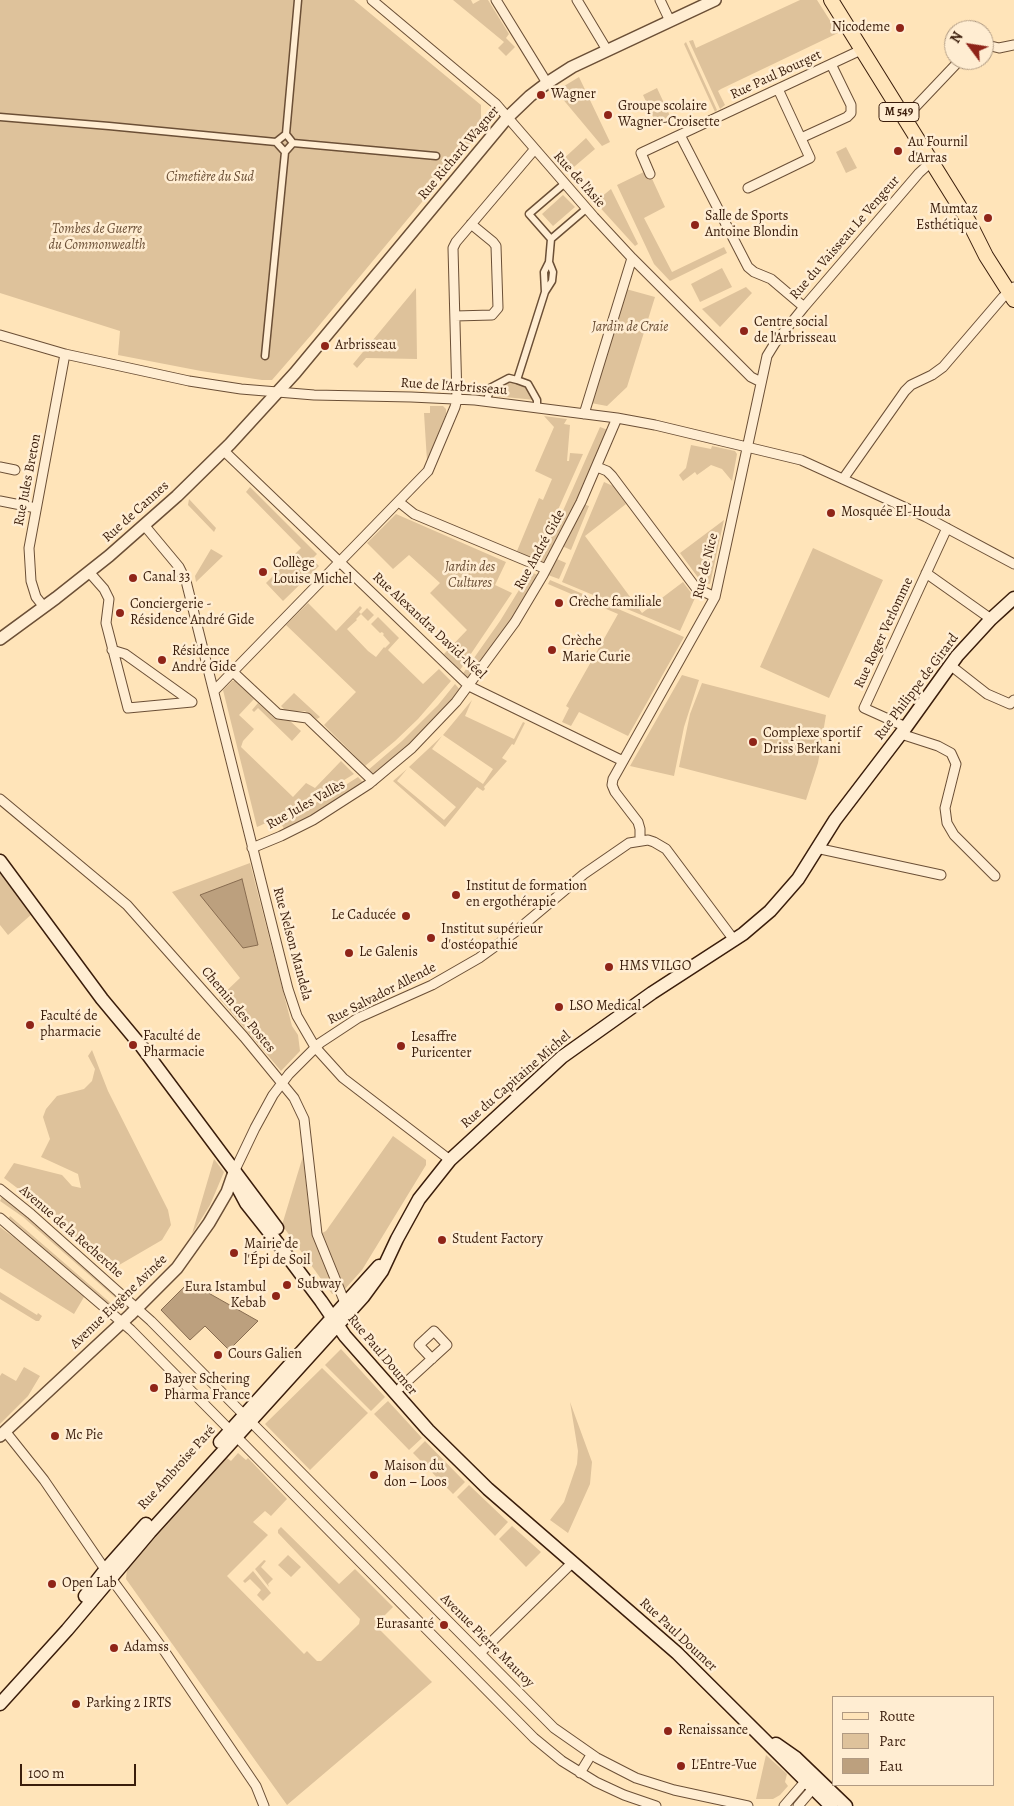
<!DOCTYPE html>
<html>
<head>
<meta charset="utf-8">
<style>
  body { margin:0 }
  #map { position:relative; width:1014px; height:1806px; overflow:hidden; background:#ffe4b9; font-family:Alegreya,serif }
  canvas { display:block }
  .legend { position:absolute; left:832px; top:1696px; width:162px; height:90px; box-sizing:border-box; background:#ffedd2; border:1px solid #b09a82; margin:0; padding:6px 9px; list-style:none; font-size:15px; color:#3a1d0b }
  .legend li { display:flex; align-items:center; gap:10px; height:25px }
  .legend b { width:25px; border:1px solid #b09a82 }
  .north { position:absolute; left:944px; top:20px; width:50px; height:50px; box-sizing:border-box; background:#ffedd2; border:1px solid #b09a82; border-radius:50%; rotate:301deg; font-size:14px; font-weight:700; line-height:20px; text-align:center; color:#3a1d0b }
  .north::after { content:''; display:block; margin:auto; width:18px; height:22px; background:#8f2418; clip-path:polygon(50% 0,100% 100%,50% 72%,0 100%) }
  .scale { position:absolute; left:20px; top:1764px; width:116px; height:22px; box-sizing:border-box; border:2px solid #3a1d0b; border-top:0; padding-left:6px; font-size:15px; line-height:18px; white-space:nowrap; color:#3a1d0b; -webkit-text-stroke:4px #ffedd2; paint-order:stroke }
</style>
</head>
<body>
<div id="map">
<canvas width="1014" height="1806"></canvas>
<ul class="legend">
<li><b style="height:6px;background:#ffe4b9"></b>Route</li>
<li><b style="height:14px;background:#dec29b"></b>Parc</li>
<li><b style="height:14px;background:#bca07e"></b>Eau</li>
</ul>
<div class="north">N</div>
<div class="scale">100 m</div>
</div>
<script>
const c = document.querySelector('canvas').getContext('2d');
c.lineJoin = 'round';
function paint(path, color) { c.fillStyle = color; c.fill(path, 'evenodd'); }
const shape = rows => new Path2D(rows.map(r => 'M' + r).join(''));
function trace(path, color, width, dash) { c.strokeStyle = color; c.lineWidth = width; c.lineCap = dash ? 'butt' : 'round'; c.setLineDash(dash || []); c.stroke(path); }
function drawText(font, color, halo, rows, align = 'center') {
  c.font = font + ' Alegreya,serif'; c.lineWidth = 5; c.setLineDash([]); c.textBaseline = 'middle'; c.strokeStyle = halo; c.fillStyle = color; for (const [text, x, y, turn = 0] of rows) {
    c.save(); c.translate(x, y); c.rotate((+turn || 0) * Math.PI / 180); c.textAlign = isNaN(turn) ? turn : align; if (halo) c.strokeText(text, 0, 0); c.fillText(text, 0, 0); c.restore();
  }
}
const green = shape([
  [0,0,354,0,481,105,481,131,312,334,272,380,262,380,201,371,118,355,120,331,0,293],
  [453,0,471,0,473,4,480,0,488,0,509,34,506,38,515,47,506,56,498,48,504,42],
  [800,0,817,0,838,33,721,89,718,91,725,105,720,109,689,41,693,40,696,48],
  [686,42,717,110,715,112,684,44],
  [579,77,610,142,602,146,556,91],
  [657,88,670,116,656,123,643,95],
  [586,138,595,149,568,172,560,162],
  [846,147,857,168,846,173,836,152],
  [648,170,665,207,644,218,672,272,724,247,727,253,670,281,654,264,617,185],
  [611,189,638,244,635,246,595,202],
  [563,195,575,207,553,226,542,214],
  [722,268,732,287,700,302,691,284],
  [746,287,752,293,720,327,702,309],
  [416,288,417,359,366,358,357,368,353,364],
  [626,289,655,297,627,387,607,406,591,403],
  [509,380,527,384,535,400,495,396,495,392,491,391],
  [430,406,443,406,446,409,446,414,427,461,424,413,430,413],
  [544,416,567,419,564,424,570,425,567,461,569,461,570,453,583,454,557,512,532,558,517,551,539,498,543,500,552,479,535,471,554,427],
  [600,427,608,430,570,519,544,563,536,562,562,513],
  [691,445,711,449,712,446,735,451,737,454,732,481,722,469,711,465,697,475,695,472,683,481,679,475,686,468],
  [604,482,613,486,626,504,585,536,642,613,683,582,695,598,680,631,562,582],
  [250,487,317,554,312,559,319,566,283,601,266,583,301,548,246,492],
  [189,499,216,528,214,532,188,505],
  [583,504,589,506,571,550,562,546],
  [396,514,506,562,495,585,512,593,460,670,444,654,467,630,430,593,440,583,409,555,393,569,367,543],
  [724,520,710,584,702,583,680,553],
  [813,548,883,580,829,698,760,667],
  [211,549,223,556,196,582,195,576],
  [557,559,566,563,559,579,548,575],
  [530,572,538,575,512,618,471,677,466,677,462,675,500,621],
  [550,580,684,637,628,736,579,712,571,726,562,722,569,708,566,706,618,614,548,584],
  [308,603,336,631,360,606,362,608,359,612,361,614,367,608,374,615,368,621,361,614,356,619,357,620,347,629,368,651,376,657,384,647,385,648,390,643,383,635,384,634,382,632,380,633,371,624,378,617,399,638,388,650,423,684,439,669,451,681,418,719,395,741,365,766,324,725,356,692,286,625],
  [682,675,699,680,684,727,674,776,630,766],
  [232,681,235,681,254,699,239,715,254,729,243,741,241,747,293,797,306,783,315,788,341,761,354,774,295,810,257,827,223,690],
  [702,683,826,715,818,763,806,800,679,767,690,714],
  [455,684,461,691,426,731,374,775,370,774,367,771,402,741,438,705],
  [294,693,320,717,317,719,305,711,286,711,281,706],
  [472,700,465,716,514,739,523,722,525,723,514,745,512,744,502,758,507,761,484,787,485,789,483,791,477,787,445,827,393,781,407,769,397,781,444,820,456,807,409,767,442,736,432,749,483,784,493,769,443,735],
  [258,703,275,719,290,721,301,731,292,741,258,708,254,712,252,710],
  [358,777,364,783,343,799,285,831,281,823,333,793],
  [250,863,292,1026,298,1035,300,1051,281,1071,219,998,240,978,172,892],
  [0,872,32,914,8,935,0,925],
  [92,1050,108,1091,168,1210,171,1225,162,1240,114,1268,107,1269,41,1206,4,1178,14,1163,62,1175,72,1186,81,1188,78,1174,41,1157,50,1139,43,1117,46,1109,57,1096,84,1089,92,1081,95,1069,88,1056],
  [393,1136,426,1160,426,1165,362,1270,345,1289,322,1233,326,1231],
  [303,1156,311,1229,337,1291,332,1294,282,1225],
  [214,1159,224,1172,210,1205,192,1234],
  [2,1197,22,1213,120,1300,119,1301,23,1217,0,1201],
  [10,1216,113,1305,112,1307,9,1218],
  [0,1227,16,1239,84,1297,74,1314,0,1268],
  [0,1292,37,1315,38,1313,42,1316,39,1321,36,1321,0,1299],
  [341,1349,385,1397,371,1411,325,1365],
  [24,1367,40,1376,28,1396,0,1424,0,1376,2,1373,16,1381],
  [322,1368,368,1413,310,1470,265,1424],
  [388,1401,422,1438,409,1450,374,1414],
  [570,1402,592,1462,590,1484,568,1533,550,1520,564,1502,577,1464,578,1451],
  [425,1441,465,1482,453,1494,413,1453],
  [238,1453,246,1460,248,1458,287,1499,271,1516,265,1511,253,1522,268,1535,227,1576,304,1654,307,1651,317,1661,321,1661,359,1624,360,1619,278,1533,278,1530,281,1527,339,1584,355,1569,393,1607,375,1625,432,1682,287,1805,126,1579,127,1569,227,1458,231,1461],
  [469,1485,508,1522,495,1536,457,1497],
  [512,1526,541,1552,526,1567,499,1539],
  [288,1555,301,1567,291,1577,278,1565],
  [264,1560,266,1561,261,1567,273,1579,268,1584,269,1587,255,1569],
  [253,1571,271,1593,263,1601,257,1595,261,1590,250,1579,245,1583,243,1581],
  [766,1755,787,1774,785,1782,788,1786,780,1795,773,1799,756,1799]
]);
const water = shape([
  [242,879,258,945,243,948,200,895,242,879],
  [189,1282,258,1321,229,1350,205,1326,190,1340,161,1310,189,1282]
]);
const pedestrian = shape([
  [0,117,109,126,276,142],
  [293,143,436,156],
  [285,152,276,142,286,134],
  [551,239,529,214,564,184],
  [545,292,552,281,553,272,549,262],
  [265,356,285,152,293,143,286,134,298,0],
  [517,380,528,384,537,400,537,408],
  [487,401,490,388,509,378,517,380,545,292,544,272,549,262,551,239,586,209]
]);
const minor = shape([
  [372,0,496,104,594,217,632,258,751,377,761,382],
  [496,0,547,83],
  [577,0,607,50],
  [660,0,670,21],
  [984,46,987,45,999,48,1014,45],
  [904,119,960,60],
  [680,135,748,267,754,272,771,279,804,307],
  [801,138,847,117,851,113,851,105,831,64],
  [650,174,641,153,861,50],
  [748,188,810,158,778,89],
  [455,316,492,315,498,308,496,246,493,242,471,224],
  [0,335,65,354,189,381,241,389,314,395,411,397,475,400,617,418,655,425,801,460,926,517,1014,564],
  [584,414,632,258],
  [223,450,469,686,623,761],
  [0,467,15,470],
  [597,467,607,471,612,476,696,588,715,597],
  [843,479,905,391,911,385,932,375,943,367,1003,297,1014,287],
  [0,501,36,508],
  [399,502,414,514,546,569],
  [144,525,179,567,186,581,288,989,297,1016,315,1047,343,1078,450,1160],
  [89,572,104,589,109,599,106,623,128,708,192,702],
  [926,573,991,619],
  [44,607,36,597,31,581,29,548,65,354],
  [112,650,125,654,192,702],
  [950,665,987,694,1010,704,1014,700],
  [233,672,278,714,307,718,373,781],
  [214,691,428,471,455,407,457,399,453,248,456,242,534,150],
  [906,727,864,708,947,528],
  [901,734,938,746,951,753,956,764,945,808,947,823,954,835,995,876],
  [0,799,127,905,244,1037,294,1098,304,1119,317,1234,345,1303],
  [640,840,640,829,638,822,615,792,612,785,613,779,715,597,767,356,775,343,804,307,919,173,931,162],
  [252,848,281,836,313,820,369,784,412,748,456,702,515,622,543,575,581,502,617,418],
  [816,848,941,875],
  [234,1172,255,1128,273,1095,289,1074,320,1043,358,1018,432,985,479,958,515,932,584,874,629,843,648,840,654,842,666,849,734,940],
  [0,1189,31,1214,151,1321,554,1728,597,1758,636,1778,674,1790,748,1806],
  [0,1218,131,1330,534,1738,562,1761,596,1782,624,1795,656,1806],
  [401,1387,447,1345,434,1331,419,1345,432,1359],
  [5,1431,44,1480,113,1581,163,1649,256,1786,264,1806],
  [480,1653,573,1562],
  [580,1773,591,1755],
  [784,1806,809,1777],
  [798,1806,816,1785]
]);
const tertiary = shape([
  [0,639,56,598,109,556,177,496,230,444,295,373,507,118,530,96,547,83,572,67,715,0],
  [0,1436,130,1315,177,1268,209,1223,227,1192,234,1172]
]);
const secondary = shape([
  [0,861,102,999,142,1047,277,1228],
  [234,1172,238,1188,246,1203,273,1237,321,1301,345,1336,428,1430,488,1489,677,1653,831,1806],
  [220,1442,379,1266],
  [85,1596,106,1569,146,1524],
  [0,1704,67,1630,150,1532,363,1297,382,1271,397,1239,419,1199,450,1160,562,1057,652,993,743,934,770,911,798,879,835,820,906,727,957,656,991,619,1014,598],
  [776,1744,796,1758,846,1806]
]);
const primary = shape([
  [831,0,969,222,986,256,1014,300]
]);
const markers = [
  [900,28,5,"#8f2418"],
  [541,95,5,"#8f2418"],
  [608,115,5,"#8f2418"],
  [898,151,5,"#8f2418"],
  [988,218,5,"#8f2418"],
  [695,225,5,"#8f2418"],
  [744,331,5,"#8f2418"],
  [325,346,5,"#8f2418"],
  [831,513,5,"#8f2418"],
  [263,572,5,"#8f2418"],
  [133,578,5,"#8f2418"],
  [559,603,5,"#8f2418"],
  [120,613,5,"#8f2418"],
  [552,650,5,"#8f2418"],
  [162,660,5,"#8f2418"],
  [753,742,5,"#8f2418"],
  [456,895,5,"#8f2418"],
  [406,916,5,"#8f2418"],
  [431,938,5,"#8f2418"],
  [349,953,5,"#8f2418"],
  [609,967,5,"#8f2418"],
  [559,1007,5,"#8f2418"],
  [30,1025,5,"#8f2418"],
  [133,1045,5,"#8f2418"],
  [401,1046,5,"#8f2418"],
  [442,1240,5,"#8f2418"],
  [234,1253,5,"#8f2418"],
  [287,1285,5,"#8f2418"],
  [276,1296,5,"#8f2418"],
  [218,1355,5,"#8f2418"],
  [154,1388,5,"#8f2418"],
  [55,1436,5,"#8f2418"],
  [374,1475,5,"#8f2418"],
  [52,1584,5,"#8f2418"],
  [444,1625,5,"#8f2418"],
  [114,1648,5,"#8f2418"],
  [76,1704,5,"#8f2418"],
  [668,1731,5,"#8f2418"],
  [681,1766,5,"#8f2418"]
];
const shields = [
  [899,112,40]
];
const shieldNames = [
  ["M 549",899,112]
];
const poiNames = [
  ["Nicodeme",890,28,"right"],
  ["Wagner",551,95],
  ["Groupe scolaire",618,107],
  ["Wagner-Croisette",618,123],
  ["Au Fournil",908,143],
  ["d'Arras",908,159],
  ["Mumtaz",978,210,"right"],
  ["Esthétique",978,226,"right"],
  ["Salle de Sports",705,217],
  ["Antoine Blondin",705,233],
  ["Centre social",754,323],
  ["de l'Arbrisseau",754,339],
  ["Arbrisseau",335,346],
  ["Mosquée El-Houda",841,513],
  ["Collège",273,564],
  ["Louise Michel",273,580],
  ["Canal 33",143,578],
  ["Crèche familiale",569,603],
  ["Conciergerie -",130,605],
  ["Résidence André Gide",130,621],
  ["Crèche",562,642],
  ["Marie Curie",562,658],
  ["Résidence",172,652],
  ["André Gide",172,668],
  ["Complexe sportif",763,734],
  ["Driss Berkani",763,750],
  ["Institut de formation",466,887],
  ["en ergothérapie",466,903],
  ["Le Caducée",396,916,"right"],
  ["Institut supérieur",441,930],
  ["d'ostéopathie",441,946],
  ["Le Galenis",359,953],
  ["HMS VILGO",619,967],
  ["LSO Medical",569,1007],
  ["Faculté de",40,1017],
  ["pharmacie",40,1033],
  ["Faculté de",143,1037],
  ["Pharmacie",143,1053],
  ["Lesaffre",411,1038],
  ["Puricenter",411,1054],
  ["Student Factory",452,1240],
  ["Mairie de",244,1245],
  ["l'Épi de Soil",244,1261],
  ["Subway",297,1285],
  ["Eura Istambul",266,1288,"right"],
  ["Kebab",266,1304,"right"],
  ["Cours Galien",228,1355],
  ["Bayer Schering",164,1380],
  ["Pharma France",164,1396],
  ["Mc Pie",65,1436],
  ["Maison du",384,1467],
  ["don – Loos",384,1483],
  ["Open Lab",62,1584],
  ["Eurasanté",434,1625,"right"],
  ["Adamss",124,1648],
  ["Parking 2 IRTS",86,1704],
  ["Renaissance",678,1731],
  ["L'Entre-Vue",691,1766]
];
const streetNames = [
  ["Rue Paul Bourget",776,75,-25],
  ["Rue Richard Wagner",459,153,-50],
  ["Rue de l'Asie",579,180,48],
  ["Rue du Vaisseau Le Vengeur",845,238,-49],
  ["Rue de l'Arbrisseau",454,387,4],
  ["Rue Jules Breton",28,480,-79],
  ["Rue de Cannes",136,512,-42],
  ["Rue André Gide",540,550,-61],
  ["Rue de Nice",706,566,-76],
  ["Rue Alexandra David-Néel",429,626,43],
  ["Rue Roger Verlomme",884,633,-65],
  ["Rue Philippe de Girard",917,687,-53],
  ["Rue Jules Vallès",306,805,-29],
  ["Rue Nelson Mandela",292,944,75],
  ["Rue Salvador Allende",382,994,-27],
  ["Chemin des Postes",238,1010,50],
  ["Rue du Capitaine Michel",516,1080,-41],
  ["Avenue de la Recherche",71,1232,41],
  ["Avenue Eugène Avinée",119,1302,-44],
  ["Rue Paul Doumer",382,1355,50],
  ["Rue Ambroise Paré",177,1468,-48],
  ["Rue Paul Doumer",678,1635,43],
  ["Avenue Pierre Mauroy",487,1641,45]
];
const parkNames = [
  ["Cimetière du Sud",210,178],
  ["Tombes de Guerre",97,230],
  ["du Commonwealth",97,246],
  ["Jardin de Craie",630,328],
  ["Jardin des",470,568],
  ["Cultures",470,584]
];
paint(green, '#dec29b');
paint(water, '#bca07e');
trace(water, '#886c50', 1);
trace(pedestrian, '#6b4f36', 9);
trace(minor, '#6b4f36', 11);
trace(tertiary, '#6b4f36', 14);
trace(secondary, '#3a1d0b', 15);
trace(primary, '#3a1d0b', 16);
trace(pedestrian, '#ffedd2', 6);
trace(minor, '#ffedd2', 9);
trace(tertiary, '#ffedd2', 11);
trace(secondary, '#ffedd2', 12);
trace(primary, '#ffe4b9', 14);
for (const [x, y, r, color] of markers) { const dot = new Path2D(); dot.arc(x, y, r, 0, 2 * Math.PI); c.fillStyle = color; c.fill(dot); trace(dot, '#ffedd2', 2); }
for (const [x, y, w] of shields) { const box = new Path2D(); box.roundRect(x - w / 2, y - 9.5, w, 19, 4); c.fillStyle = '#ffedd2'; c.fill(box); trace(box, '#3a1d0b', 1); }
drawText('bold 12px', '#3a1d0b', null, shieldNames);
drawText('14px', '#3a1d0b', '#ffedd2', poiNames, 'left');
drawText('14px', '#3a1d0b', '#ffedd2', streetNames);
drawText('italic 14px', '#6b4f36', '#ffedd2', parkNames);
</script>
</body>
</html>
